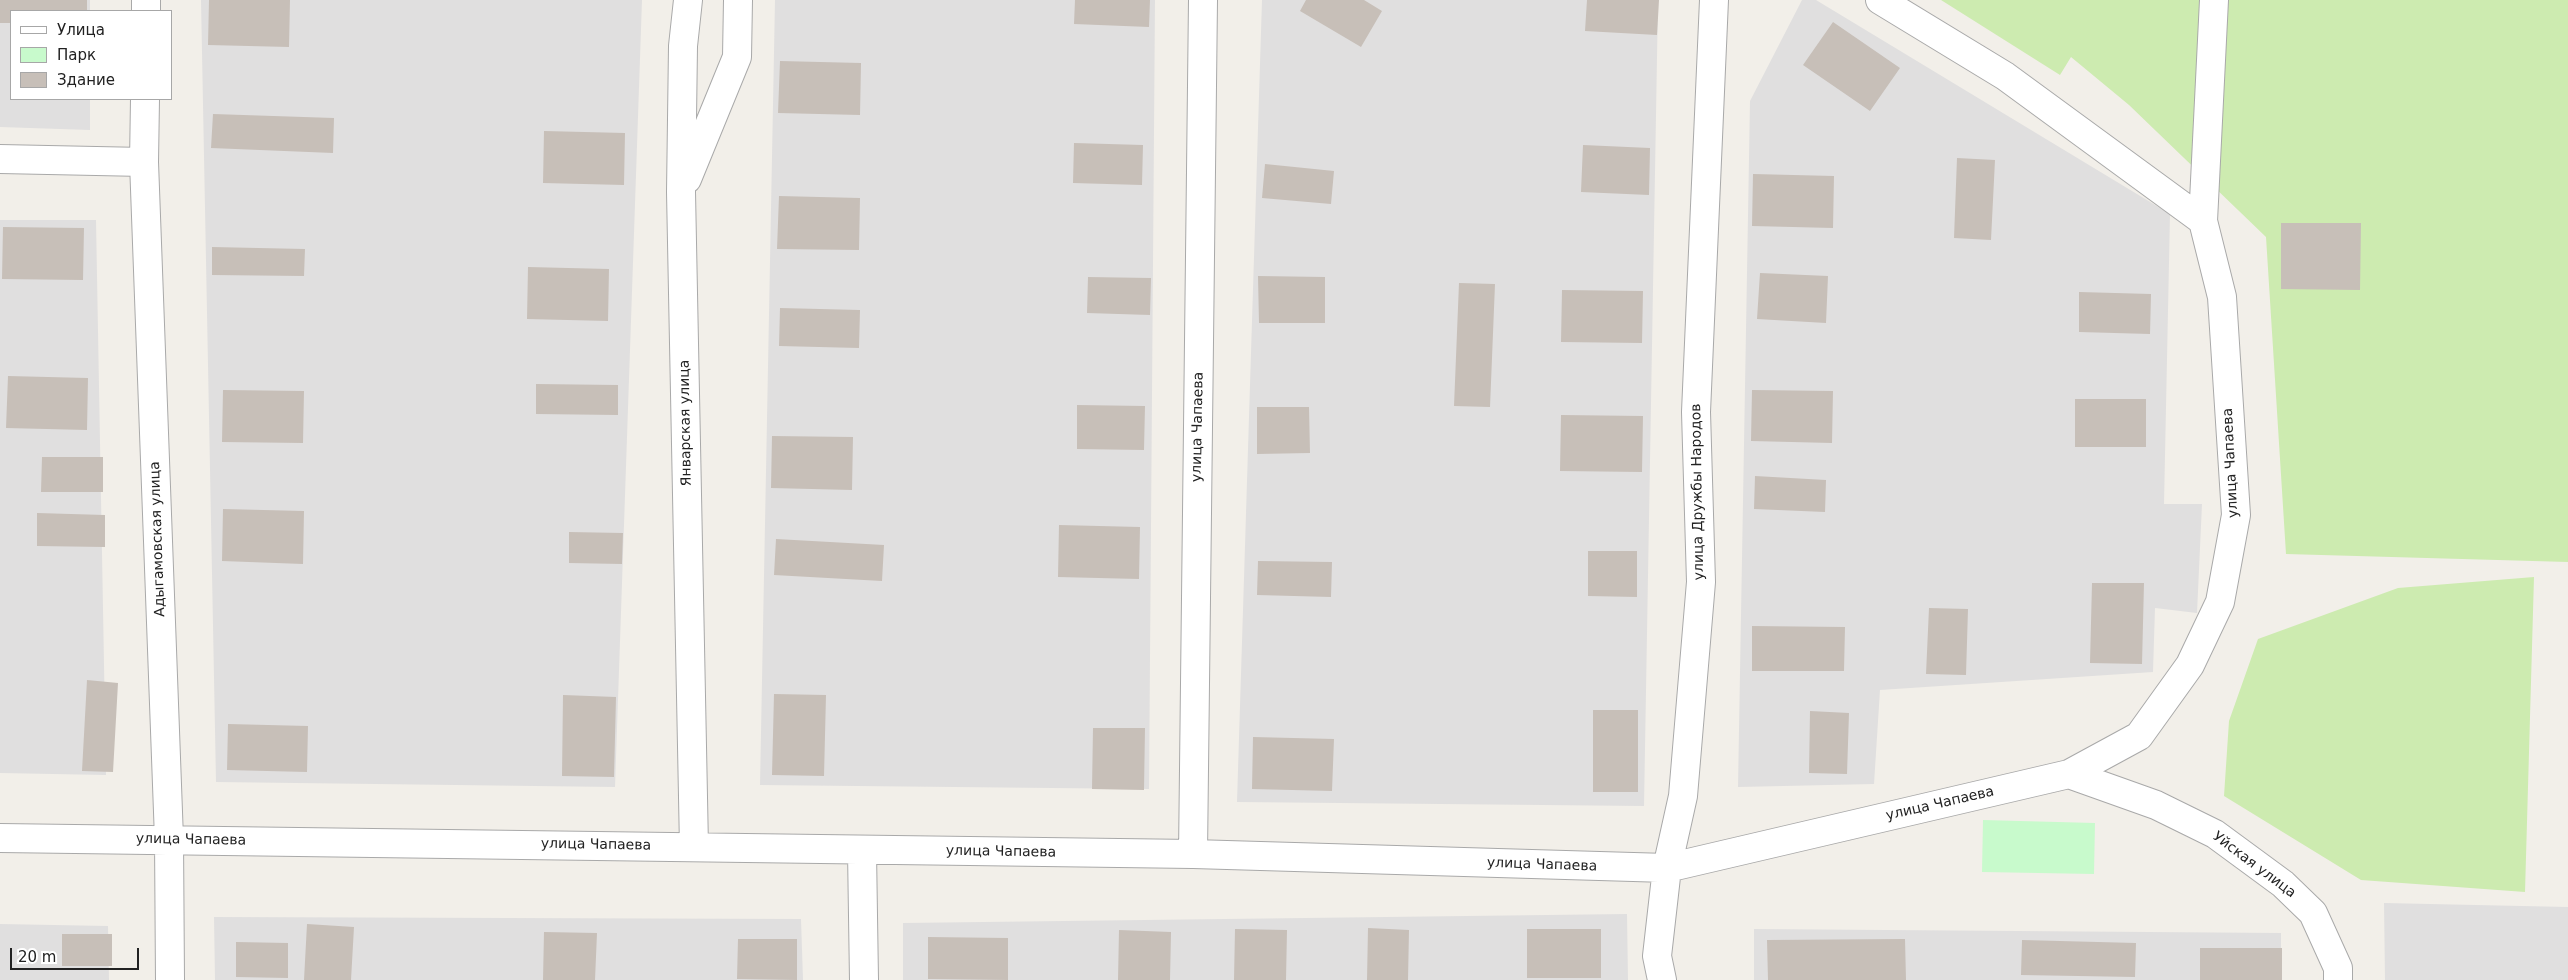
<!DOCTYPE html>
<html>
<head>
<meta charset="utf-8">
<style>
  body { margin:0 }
  #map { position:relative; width:2568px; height:980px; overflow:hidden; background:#f2efe9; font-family:"DejaVu Sans",sans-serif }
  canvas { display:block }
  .legend { position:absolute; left:10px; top:10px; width:162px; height:90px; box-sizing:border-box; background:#fff; border:1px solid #a7a7a7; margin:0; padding:6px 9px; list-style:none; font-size:15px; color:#222 }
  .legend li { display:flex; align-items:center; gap:10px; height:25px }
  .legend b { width:25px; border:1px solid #a7a7a7 }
  .scale { position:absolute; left:10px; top:948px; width:129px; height:22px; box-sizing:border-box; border:2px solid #222; border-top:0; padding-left:6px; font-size:15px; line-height:18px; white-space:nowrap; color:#222; -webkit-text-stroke:4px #fff; paint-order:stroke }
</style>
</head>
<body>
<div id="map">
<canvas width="2568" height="980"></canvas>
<ul class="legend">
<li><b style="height:6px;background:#fff"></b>Улица</li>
<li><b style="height:14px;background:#c8facc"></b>Парк</li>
<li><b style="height:14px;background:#c7bfb8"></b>Здание</li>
</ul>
<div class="scale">20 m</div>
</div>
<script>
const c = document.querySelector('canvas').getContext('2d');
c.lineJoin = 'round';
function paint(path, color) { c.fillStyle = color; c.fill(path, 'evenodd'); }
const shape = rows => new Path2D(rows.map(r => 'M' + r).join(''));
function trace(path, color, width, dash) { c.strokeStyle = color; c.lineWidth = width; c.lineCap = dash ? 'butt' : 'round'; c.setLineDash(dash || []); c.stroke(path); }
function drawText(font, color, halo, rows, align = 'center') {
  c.font = font + ' "DejaVu Sans",sans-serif'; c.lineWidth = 4; c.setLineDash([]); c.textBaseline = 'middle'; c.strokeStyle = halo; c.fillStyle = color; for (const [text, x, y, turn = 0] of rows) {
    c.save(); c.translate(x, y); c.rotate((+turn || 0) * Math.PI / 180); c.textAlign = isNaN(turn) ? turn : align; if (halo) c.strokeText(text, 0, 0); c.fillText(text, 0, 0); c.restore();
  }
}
const residential = shape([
  [0,0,90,0,90,11,11,11,11,99,90,99,90,130,0,127],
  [201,0,642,0,615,787,216,782],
  [775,0,1155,0,1149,789,760,785],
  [1262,0,1658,0,1644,806,1237,802],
  [1802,0,1816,0,2170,214,2164,504,2202,504,2197,613,2155,608,2153,672,1880,690,1874,784,1738,787,1750,101],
  [0,220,96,220,106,775,0,773],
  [2384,903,2568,907,2568,980,2385,980],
  [1627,914,1628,980,903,980,903,923],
  [214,917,801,919,803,980,215,980],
  [0,924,108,926,109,980,0,980],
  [1754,929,2281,933,2281,980,1754,980]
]);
const grass = shape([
  [1941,0,2568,0,2568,562,2286,554,2266,237,2129,105,2071,57,2060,75],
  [2534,577,2525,892,2361,880,2224,796,2229,721,2258,639,2398,588]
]);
const park = shape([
  [1983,820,2095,823,2094,874,1982,872]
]);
const building = shape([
  [0,0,87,0,87,11,11,11,11,23,0,23],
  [209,0,290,0,289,47,208,45],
  [1075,0,1150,0,1149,27,1074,24],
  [1306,0,1364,0,1382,11,1361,47,1300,11],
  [1587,0,1659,0,1657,35,1585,31],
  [1833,22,1900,68,1870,111,1803,65],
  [780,61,861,63,860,115,778,113],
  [213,114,334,118,333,153,211,148],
  [544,131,625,133,624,185,543,183],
  [1074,143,1143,145,1142,185,1073,183],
  [1583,145,1650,148,1649,195,1581,192],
  [1957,158,1995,160,1991,240,1954,238],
  [1265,164,1334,171,1331,204,1262,198],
  [1753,174,1834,176,1833,228,1752,226],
  [779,196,860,198,859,250,777,249],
  [2281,223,2361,223,2360,290,2281,289],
  [3,227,84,228,83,280,2,279],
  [212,247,305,249,304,276,212,275],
  [528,267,609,269,608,321,527,319],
  [1760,273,1828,276,1826,323,1757,319],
  [1258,276,1325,277,1325,323,1259,323],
  [1088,277,1151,278,1150,315,1087,313],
  [1459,283,1495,284,1490,407,1454,406],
  [1562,290,1643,291,1642,343,1561,342],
  [2079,292,2151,294,2150,334,2079,332],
  [780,308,860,310,859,348,779,346],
  [8,376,88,378,87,430,6,428],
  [536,384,618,385,618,415,536,414],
  [223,390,304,391,303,443,222,442],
  [1752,390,1833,391,1832,443,1751,441],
  [2075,399,2146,399,2146,447,2075,447],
  [1077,405,1145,406,1144,450,1077,449],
  [1257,407,1309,407,1310,453,1257,454],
  [1561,415,1643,416,1642,472,1560,471],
  [772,436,853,437,852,490,771,488],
  [42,457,103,457,103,492,41,492],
  [1755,476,1826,480,1825,512,1754,509],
  [223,509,304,511,303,564,222,561],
  [37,513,105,515,105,547,37,546],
  [1059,525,1140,527,1139,579,1058,577],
  [569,532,623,533,622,564,569,563],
  [776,539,884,545,882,581,774,575],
  [1588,551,1637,551,1637,597,1588,596],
  [1258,561,1332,562,1331,597,1257,595],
  [2092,583,2144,583,2142,664,2090,663],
  [1929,608,1968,609,1966,675,1926,674],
  [1752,626,1845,627,1844,671,1752,671],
  [87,680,118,683,113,772,82,771],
  [774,694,826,695,824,776,772,775],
  [563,695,616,697,614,777,562,776],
  [1593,710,1638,710,1638,792,1593,792],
  [1810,711,1849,713,1847,774,1809,773],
  [228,724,308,726,307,772,227,770],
  [1093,728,1145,728,1144,790,1092,789],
  [1253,737,1334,739,1332,791,1252,789],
  [307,924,354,927,351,980,304,980],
  [1368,928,1409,930,1408,980,1367,980],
  [1235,929,1287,930,1286,980,1234,980],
  [1527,929,1601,929,1601,978,1527,978],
  [1119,930,1171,932,1170,980,1118,980],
  [544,932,597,933,595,980,543,980],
  [62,934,112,934,112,966,62,966],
  [928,937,1008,938,1008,980,928,979],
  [738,939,797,939,797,980,737,979],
  [1905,939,1906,980,1768,980,1767,940],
  [2022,940,2136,943,2135,977,2021,975],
  [236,942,288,943,288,978,236,977],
  [2200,948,2282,948,2282,980,2200,980]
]);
const minor = shape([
  [688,0,683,46,681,192,694,847],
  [1880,0,2005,76,2203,221],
  [146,11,146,0],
  [145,99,144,162,169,839,170,980],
  [0,159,144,162],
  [687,179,737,57,738,0],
  [2069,774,2156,805,2215,834,2283,884,2313,913,2338,968,2338,980],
  [0,838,1193,854,1667,868,2069,774,2139,736,2190,665,2220,602,2236,515,2222,297,2203,221,2214,0],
  [862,851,864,980],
  [1193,854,1203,0],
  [1662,980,1657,956,1667,868,1683,796,1701,582,1696,412,1714,0]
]);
const streetNames = [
  ["Январская улица",686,423,-91],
  ["улица Чапаева",1198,427,-89],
  ["улица Чапаева",2231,463,-93],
  ["улица Дружбы Народов",1698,492,-91],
  ["Адыгамовская улица",158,539,-92],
  ["улица Чапаева",1940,804,-13],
  ["улица Чапаева",191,840,1],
  ["улица Чапаева",596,845,1],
  ["улица Чапаева",1001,852,1],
  ["улица Чапаева",1542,865,2],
  ["Уйская улица",2254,865,37]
];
paint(residential, '#e0dfdf');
paint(grass, '#cdebb0');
paint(park, '#c8facc');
paint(building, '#c7bfb8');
trace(minor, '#a9a9a9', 30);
trace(minor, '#fff', 28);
drawText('14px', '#222', '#fff', streetNames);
</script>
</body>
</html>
